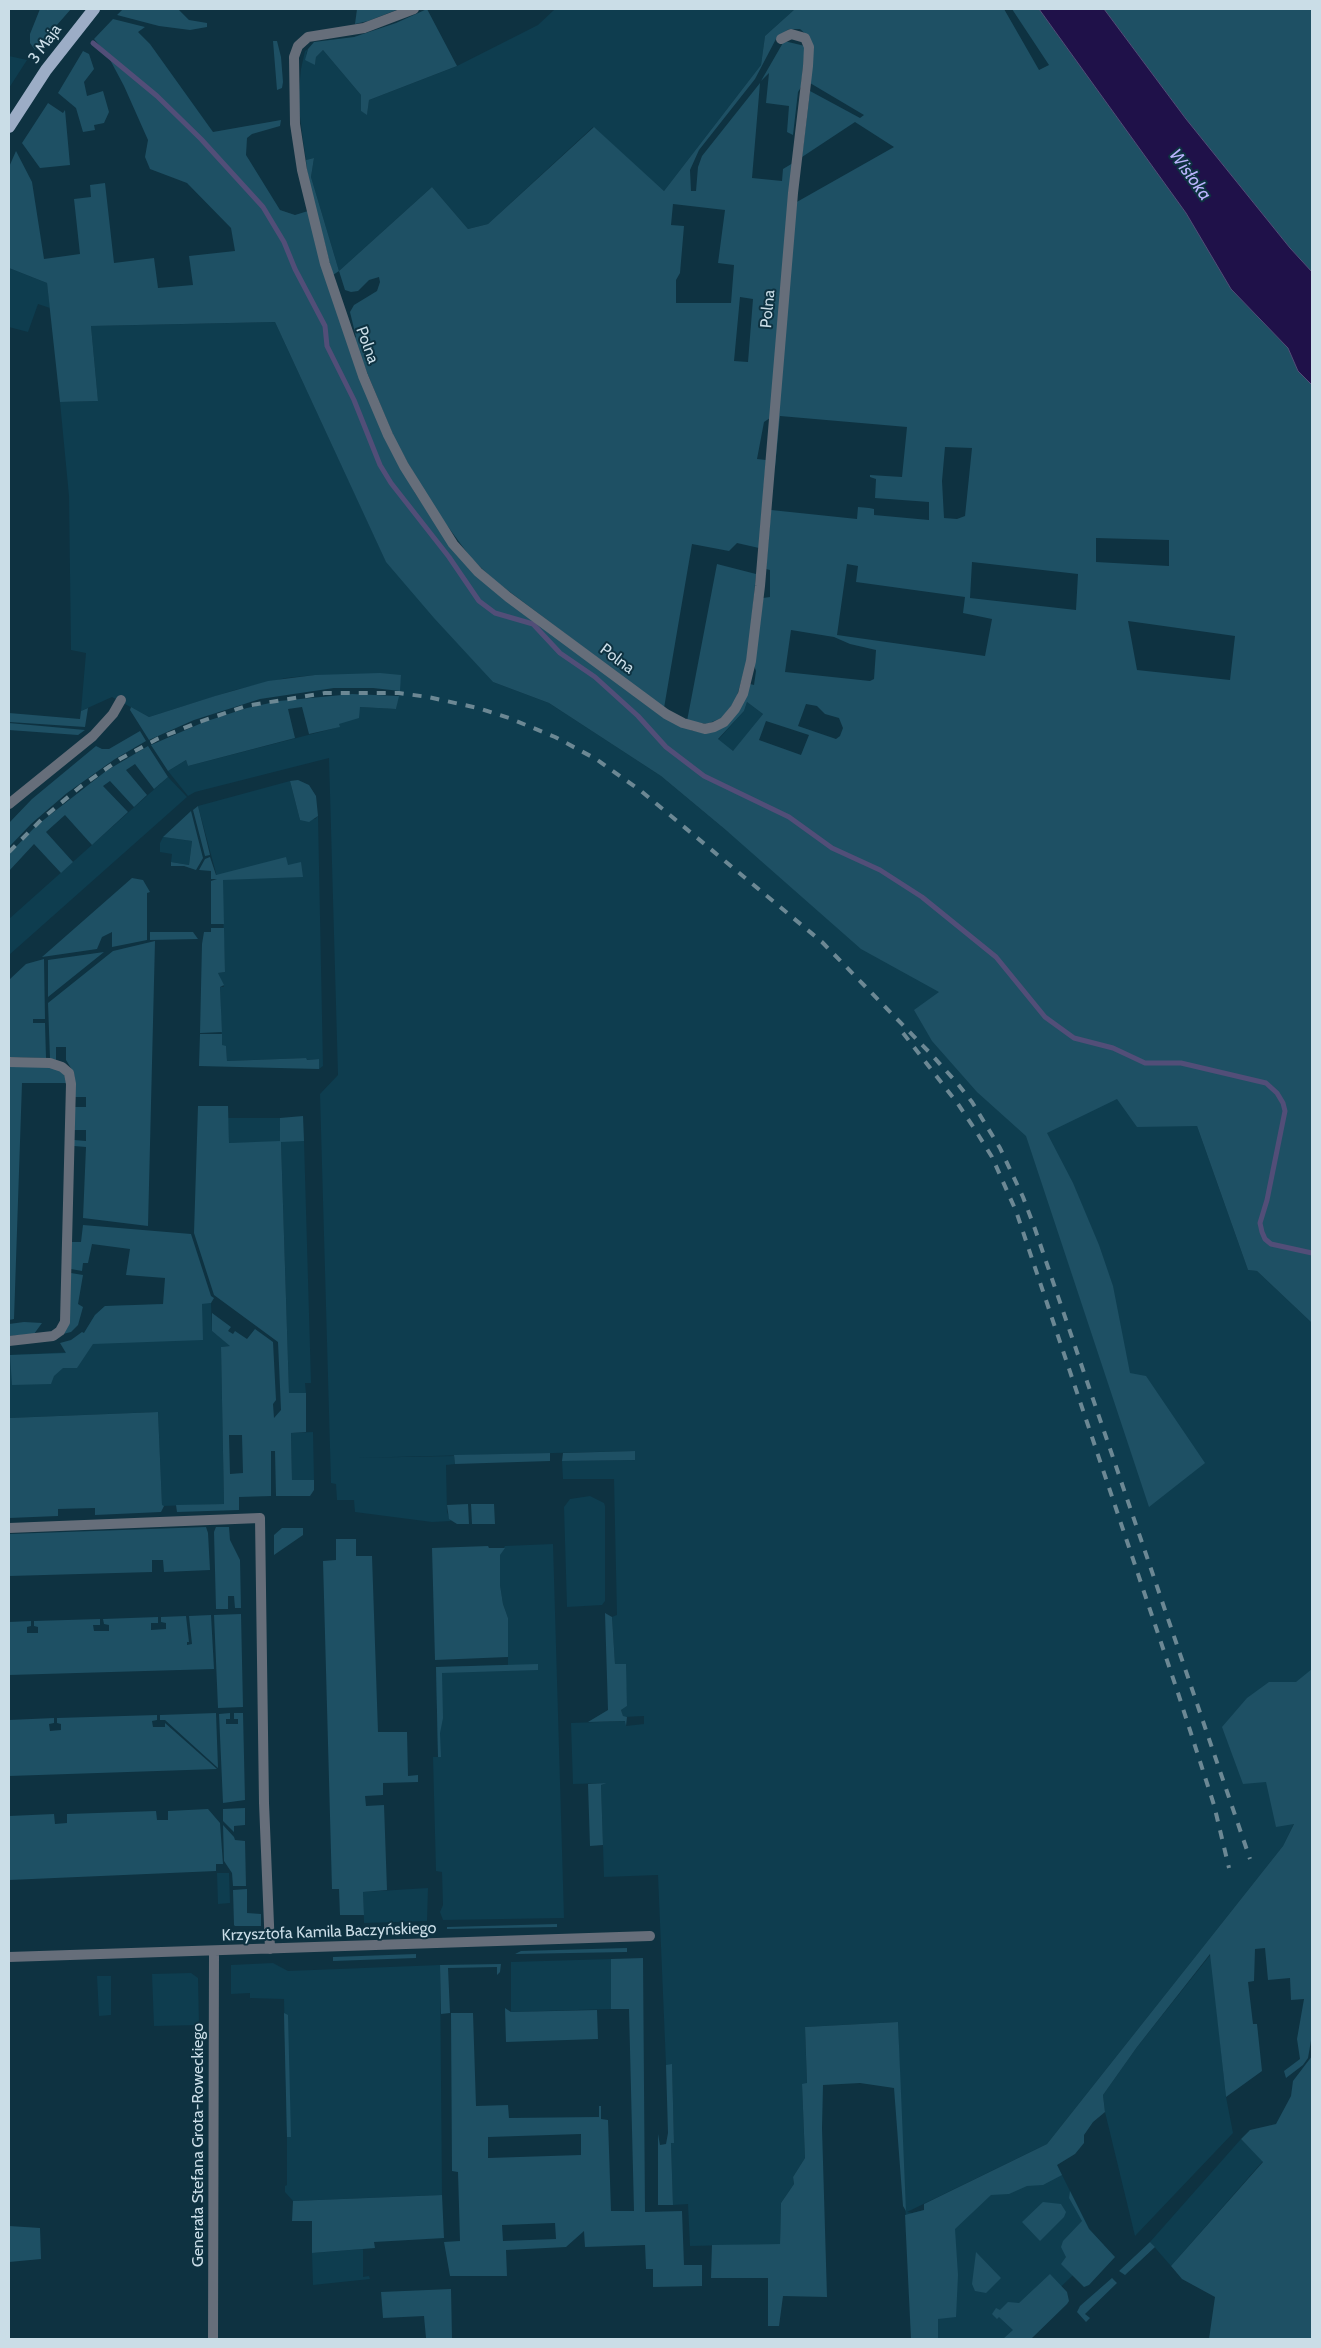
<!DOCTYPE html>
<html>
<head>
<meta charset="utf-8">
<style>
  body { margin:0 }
  #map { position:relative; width:1321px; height:2348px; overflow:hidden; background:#0e3241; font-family:Cabin,sans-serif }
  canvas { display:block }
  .frame { position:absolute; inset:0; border:10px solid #cadde7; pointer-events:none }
</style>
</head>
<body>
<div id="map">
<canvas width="1321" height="2348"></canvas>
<div class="frame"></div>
</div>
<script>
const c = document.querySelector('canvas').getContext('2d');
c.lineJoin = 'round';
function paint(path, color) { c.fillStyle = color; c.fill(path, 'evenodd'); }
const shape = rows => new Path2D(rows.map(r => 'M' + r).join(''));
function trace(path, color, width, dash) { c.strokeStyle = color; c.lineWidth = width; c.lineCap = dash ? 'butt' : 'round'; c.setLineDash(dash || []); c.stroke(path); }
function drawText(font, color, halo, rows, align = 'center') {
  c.font = font + ' Cabin,sans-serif'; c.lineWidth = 4; c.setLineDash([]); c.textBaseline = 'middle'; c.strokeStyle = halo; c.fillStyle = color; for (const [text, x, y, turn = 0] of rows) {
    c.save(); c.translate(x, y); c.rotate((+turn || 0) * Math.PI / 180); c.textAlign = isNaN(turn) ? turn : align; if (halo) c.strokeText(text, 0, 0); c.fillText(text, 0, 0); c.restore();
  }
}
const built = shape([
  [555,9,795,9,765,36,761,65,664,191,593,127,488,224,468,229,432,187,339,271,311,177,314,158,306,160,303,140,298,101,301,69,305,51,308,49,306,54,315,65,316,57,323,50,361,95,361,111,367,114,369,100,457,66,538,25],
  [9,56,27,60,9,88],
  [9,268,47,283,50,308,38,304,28,332,9,327],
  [275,322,386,561,493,682,549,703,661,776,727,831,1123,1088,1190,1099,1197,1126,1248,1270,1257,1271,1312,1323,1312,1786,1283,1846,1047,2144,907,2212,912,2213,925,2210,1057,2165,1089,2229,1104,2245,1007,2339,913,2339,902,2151,898,2022,805,2027,807,2084,802,2084,805,2158,793,2177,794,2184,781,2203,780,2244,690,2246,688,2204,673,2205,671,2143,674,2143,672,2065,666,2065,658,1875,604,1877,601,1785,607,1783,573,1784,571,1723,626,1721,626,1726,644,1724,644,1716,623,1717,621,1710,627,1706,625,1664,615,1664,612,1617,617,1615,614,1479,563,1479,562,1461,635,1460,635,1451,352,1458,454,1456,455,1464,446,1465,447,1512,451,1521,432,1522,355,1512,354,1500,337,1500,336,1484,331,1483,320,1094,338,1075,329,758,195,792,188,796,168,771,186,760,188,766,339,727,339,724,360,707,396,709,401,675,315,675,286,678,235,690,149,717,112,697,81,711,86,653,71,650,69,496,60,402,98,401,91,326],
  [747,702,763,714,733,752,718,740,744,711],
  [168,777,187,797,9,955,9,919],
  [290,781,300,820,315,819,318,816,323,1066,319,1069,319,1059,306,1060,306,1058,227,1061,226,1046,222,1046,220,987,224,987,218,973,225,972,222,882,218,882,217,877,198,806],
  [163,837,192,841,189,865,171,862,172,854,160,852,160,843],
  [228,1118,280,1118,281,1141,304,1141,311,1383,305,1383,306,1393,289,1393,281,1142,229,1143],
  [211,1303,212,1331,231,1346,221,1347,224,1504,162,1506,158,1412,9,1418,9,1355,72,1352,95,1315,105,1306],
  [313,1432,314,1480,292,1480,291,1433],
  [590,1496,604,1503,605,1506,605,1601,602,1605,567,1607,564,1507,570,1499],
  [553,1544,564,1918,443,1920,440,1912,443,1905,442,1872,436,1871,433,1757,438,1757,436,1667,508,1665,508,1618,503,1604,500,1585,499,1555,505,1546],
  [217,1873,229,1873,230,1903,218,1904],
  [428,1888,427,1921,364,1923,363,1892],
  [1211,1954,1226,2097,1233,2133,1135,2236,1105,2112,1103,2095,1137,2047],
  [611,1959,611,2009,511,2012,511,1962],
  [273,1963,288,1971,440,1965,442,2195,293,2201,285,2192,285,2186,287,2185,287,2137,284,1999,250,1998,250,1993,231,1994,231,1965],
  [191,1973,198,1978,199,2025,154,2026,152,1974],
  [97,1976,111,1976,111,2015,99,2016],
  [1241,2139,1263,2161,1171,2266,1150,2242],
  [363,2249,363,2277,369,2276,370,2279,313,2285,312,2253]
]);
const green = shape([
  [40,9,71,9,35,50,30,43,30,34],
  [123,9,178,9,189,20,207,23,207,27,190,30,159,26,117,15],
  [357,9,399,9,368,21,355,24],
  [427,9,457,66,369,100,367,115,361,111,361,95,323,50,316,57,315,65,305,60,308,49,314,42,354,37,396,23],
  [795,9,1004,9,1039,70,1049,65,1012,9,1039,9,1186,213,1231,289,1288,348,1298,371,1312,385,1312,1323,1257,1271,1248,1270,1197,1126,1137,1127,1117,1099,1047,1133,1073,1183,1099,1245,1113,1286,1130,1373,1146,1376,1205,1463,1149,1507,1026,1136,977,1092,932,1041,914,1010,939,992,861,949,727,831,661,776,549,703,493,682,434,618,386,562,275,322,91,326,98,401,60,402,47,283,9,268,9,167,16,151,32,182,44,259,80,254,74,199,91,197,90,185,105,183,114,263,154,258,158,288,193,285,189,256,235,251,231,228,187,183,150,169,145,157,148,140,124,86,107,54,94,39,113,19,145,27,138,32,150,44,213,132,281,120,280,126,252,134,247,138,246,155,280,210,295,215,308,211,389,445,415,493,447,541,467,565,674,723,693,731,710,732,750,684,754,685,756,671,754,665,763,598,770,597,770,570,766,569,771,510,857,519,858,507,869,508,874,509,874,515,929,520,929,502,875,498,876,479,870,477,870,475,902,477,907,427,780,416,775,467,773,467,795,203,894,147,855,122,802,157,810,91,860,118,864,115,810,83,809,37,800,29,789,29,777,37,755,79,699,150,690,170,691,191,696,191,698,167,702,156,760,83,752,178,782,181,783,169,793,163,770,418,764,422,757,459,766,460,759,548,737,543,729,551,692,544,664,708,494,580,471,558,432,505,396,442,353,339,356,337,350,312,354,305,377,291,380,282,379,277,369,280,358,291,351,292,345,290,339,271,333,275,308,180,306,160,314,158,311,177,339,271,432,187,468,229,488,224,594,127,664,191,761,65,765,36],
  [673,204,725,210,718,263,734,265,731,303,676,303,676,280,680,273,684,226,671,225],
  [740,297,753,299,748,362,734,361],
  [945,447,972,448,965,516,957,519,944,518,942,481],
  [1096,538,1169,540,1169,566,1096,562],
  [972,562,1078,574,1076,610,970,598],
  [847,564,858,566,856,582,965,597,963,613,992,619,985,656,837,635],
  [1128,621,1235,636,1230,680,1137,670],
  [791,630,834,637,850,644,876,650,874,679,870,681,785,672],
  [747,702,763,714,733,751,718,739,744,711],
  [806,704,817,706,825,714,839,718,843,728,840,736,836,739,798,726],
  [766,721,809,735,801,755,759,740],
  [1104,9,1312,9,1312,272,1290,248,1186,119],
  [273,41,277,41,281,57,283,82,282,88,277,90],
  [784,41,805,46,801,87,798,92,793,135,787,132,789,106,766,103,769,73,761,81],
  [83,51,89,54,94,69,84,82,87,96,103,91,109,112,104,123,94,125,95,130,83,132,76,108,58,93],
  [48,103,63,113,65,110,70,165,40,168,22,143],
  [717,564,756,574,748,658,736,699,724,717,707,724,687,721],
  [380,673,401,675,400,691,373,688,334,688,260,699,194,720,149,740,130,710,131,707,149,717,215,696,268,681,315,675],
  [352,694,399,696,396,709,360,707,359,718,339,724,340,727,309,734,302,707,288,709,295,738,188,766,186,760,168,771,151,745,204,722,247,708,279,701],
  [88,708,85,727,9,722,9,713,80,719,81,711],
  [9,723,85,730,78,735,9,730],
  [140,731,146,741,115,759,67,793,31,824,9,847,9,823,32,799,96,746,102,749,109,749],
  [148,746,168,777,154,789,135,764,126,770,147,795,134,807,110,781,103,786,128,812,92,845,65,815,46,832,73,862,61,873,34,844,9,871,9,854,36,826,106,771],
  [298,780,309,785,316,796,318,816,309,822,300,820,290,781],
  [198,806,210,855,205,856,193,810],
  [191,811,203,858,196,870,184,866,171,866,171,862,189,865,192,841,163,837],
  [210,857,216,875,286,857,288,865,301,862,303,877,223,880,224,924,211,924,211,881,217,879,211,879,211,871,199,870,205,859],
  [132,878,143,880,150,892,147,893,147,940,112,947,112,932,102,937,97,949,42,957],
  [211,928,224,928,225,972,218,973,224,985,220,987,222,1032,200,1033,202,944,204,932,211,932],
  [150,932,193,932,198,939,150,940],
  [155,941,148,1226,83,1218,86,1147,74,1146,74,1140,86,1141,86,1130,74,1130,75,1107,86,1107,86,1097,75,1097,74,1073,66,1060,66,1047,56,1047,56,1060,50,1059,48,1003,113,951],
  [104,952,48,997,48,960],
  [44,959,45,1019,33,1019,33,1023,45,1023,46,1058,9,1057,9,980,26,964],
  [200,1034,222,1034,222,1045,226,1046,227,1061,306,1058,307,1060,319,1059,319,1069,199,1066],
  [9,1065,49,1067,59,1070,65,1076,68,1083,22,1083,14,1319,9,1320],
  [198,1106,228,1106,229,1143,280,1141,280,1118,303,1116,304,1141,281,1142,289,1393,306,1393,306,1432,291,1433,292,1480,314,1480,314,1490,310,1496,276,1496,275,1451,271,1451,271,1496,239,1497,239,1510,177,1512,176,1505,224,1504,221,1347,230,1346,212,1331,212,1313,231,1327,228,1331,233,1334,235,1331,247,1339,255,1329,273,1342,276,1400,273,1404,274,1418,281,1410,278,1342,214,1295,194,1233],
  [242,1435,243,1473,230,1474,229,1435],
  [83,1225,191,1234,211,1296,214,1298,211,1303,202,1304,203,1340,93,1344,77,1368,63,1368,54,1376,51,1384,12,1385,10,1355,66,1353,60,1343,71,1340,82,1332,84,1333,95,1315,105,1306,163,1304,165,1278,126,1275,130,1249,92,1244,88,1263,83,1263,82,1271,71,1269,71,1242,81,1242],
  [71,1273,83,1275,78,1304,83,1307,78,1325,71,1332,63,1334],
  [24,1322,42,1323,34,1334,9,1336,9,1324],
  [158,1412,162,1505,164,1506,161,1512,95,1515,95,1508,58,1509,58,1516,9,1518,9,1418],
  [635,1451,635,1460,562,1461,563,1453],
  [550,1453,550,1461,455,1464,454,1455],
  [468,1504,469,1524,457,1524,449,1519,447,1505],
  [471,1504,494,1504,495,1524,472,1524],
  [206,1527,208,1533,210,1570,164,1572,163,1560,152,1560,152,1572,9,1576,9,1534],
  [216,1527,229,1527,230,1540,240,1560,241,1608,235,1608,234,1596,228,1596,228,1609,216,1609,214,1532],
  [282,1528,303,1528,303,1535,274,1555,274,1535],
  [336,1539,356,1539,356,1556,372,1556,378,1732,407,1732,408,1776,418,1775,418,1782,383,1783,383,1795,365,1796,366,1806,384,1805,387,1890,363,1892,364,1915,340,1915,339,1889,332,1889,323,1561,336,1560],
  [488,1546,489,1548,505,1548,500,1555,500,1585,503,1604,508,1618,508,1657,435,1660,432,1548],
  [605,1613,612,1617,615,1664,626,1664,627,1706,621,1710,623,1716,627,1717,626,1726,625,1721,588,1722,608,1710],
  [241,1614,243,1707,218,1708,214,1615],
  [211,1615,214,1669,9,1675,9,1622,31,1621,31,1626,27,1627,27,1633,38,1633,38,1627,34,1626,34,1621,100,1619,100,1625,93,1625,94,1631,109,1631,109,1625,104,1624,103,1619,158,1617,158,1623,151,1623,151,1630,166,1629,166,1623,161,1622,161,1617,186,1616,189,1642,187,1642,187,1645,192,1644,189,1616],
  [538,1664,538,1670,442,1673,443,1718,440,1733,441,1757,438,1757,436,1667],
  [1312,1669,1312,2035,1308,2058,1303,2065,1286,2078,1284,2071,1300,2059,1297,2039,1304,1999,1291,2000,1290,1978,1268,1980,1265,1948,1255,1949,1254,1981,1248,1982,1253,2024,1257,2024,1262,2071,1226,2097,1210,1954,1137,2047,1103,2095,1105,2112,1093,2122,1084,2135,1084,2143,1075,2154,1057,2165,1062,2175,1043,2185,1027,2186,1009,2194,991,2195,955,2229,958,2275,956,2317,938,2319,938,2339,911,2339,905,2215,924,2210,924,2204,1047,2144,1283,1846,1294,1824,1276,1827,1266,1782,1243,1784,1222,1727,1247,1698,1269,1682,1296,1682],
  [216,1713,218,1768,165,1720,160,1720,160,1715],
  [230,1713,230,1719,226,1719,226,1724,238,1724,238,1719,234,1719,234,1713,243,1713,245,1800,223,1803,219,1714],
  [157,1715,157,1720,152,1721,153,1727,165,1727,165,1723,217,1769,9,1776,9,1720,54,1718,54,1723,49,1724,50,1731,61,1730,61,1724,57,1723,57,1718],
  [607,1783,601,1785,603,1845,590,1846,588,1784],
  [245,1808,245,1825,234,1826,234,1832,223,1821,223,1809],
  [208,1809,220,1823,223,1864,216,1864,216,1871,9,1880,9,1816,54,1814,55,1824,67,1823,67,1814,156,1811,157,1820,168,1820,168,1811],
  [223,1825,234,1837,235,1840,245,1841,246,1886,233,1886,232,1873,224,1861],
  [247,1889,247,1913,261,1914,261,1926,235,1926,234,1925,233,1890],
  [557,1924,557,1927,447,1929,447,1927],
  [627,1948,627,1952,515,1954,521,1951],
  [416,1954,416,1958,333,1961,333,1957],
  [643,1958,645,2212,682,2211,684,2265,702,2265,702,2286,653,2287,653,2269,646,2269,645,2245,585,2247,584,2231,566,2247,506,2250,507,2276,450,2276,444,2242,460,2241,458,2172,452,2171,451,2013,473,2013,476,2106,508,2105,509,2118,599,2117,599,2106,601,2106,601,2119,608,2120,611,2211,634,2211,629,2009,611,2009,611,1959],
  [581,2134,581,2155,488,2158,488,2137],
  [555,2223,556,2239,503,2241,502,2225],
  [501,1964,500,1972,497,1975,497,1967,448,1968,450,2013,441,2014,440,1965],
  [505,2008,511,2012,597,2010,598,2039,506,2042],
  [284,2013,288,2015,291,2137,287,2137],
  [898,2022,906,2211,903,2206,894,2088,860,2083,823,2085,822,2128,827,2297,783,2296,779,2326,768,2326,768,2278,711,2278,712,2245,780,2244,781,2203,794,2184,793,2177,805,2158,802,2084,807,2083,805,2027],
  [1312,2056,1312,2339,1209,2339,1215,2297,1182,2279,1171,2266,1263,2162,1241,2139,1250,2130,1276,2124,1291,2096,1293,2081],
  [672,2064,674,2143,671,2143,673,2205,658,2205,658,2134,660,2145,666,2144,668,2133,666,2065],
  [1070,2191,1089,2229,1115,2257,1089,2285,1084,2287,1061,2264,1066,2257,1061,2247,1063,2241,1082,2221,1069,2198],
  [442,2195,444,2238,374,2242,375,2248,312,2253,312,2221,292,2221,293,2201],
  [1043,2202,1061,2204,1066,2212,1064,2217,1040,2241,1022,2222],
  [9,2226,40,2228,41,2259,9,2262],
  [1150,2242,1155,2247,1125,2275,1119,2271],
  [976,2252,1001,2278,986,2293,975,2291,972,2284],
  [1050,2274,1067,2292,1069,2301,1067,2304,1031,2339,1003,2339,1013,2330,999,2317,997,2319,992,2314,996,2308,1000,2310,1008,2302,1019,2303],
  [1112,2278,1117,2283,1085,2314,1090,2318,1086,2322,1077,2312,1080,2306],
  [451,2289,452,2338,426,2338,424,2316,383,2318,381,2292]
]);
const water = shape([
  [1039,9,1104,9,1186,119,1290,248,1312,272,1312,385,1298,371,1288,348,1231,289,1186,213,1039,9]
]);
const stream = shape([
  [93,43,157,96,201,139,263,207,284,242,295,269,325,326,327,346,354,400,380,465,391,483,449,557,479,601,495,613,533,624,560,653,595,677,638,716,666,747,704,776,789,817,832,848,880,870,922,897,996,957,1045,1017,1074,1038,1113,1048,1145,1063,1181,1063,1266,1083,1277,1093,1283,1103,1285,1111,1267,1200,1260,1223,1262,1232,1265,1239,1271,1244,1312,1253]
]);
const minor = shape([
  [414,9,364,28,308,37,298,46,294,57,295,124,302,170,325,264,363,376,388,435,404,466,453,544,478,572,508,597,666,714,683,723,705,729,714,727,724,722,735,709,743,694,751,661,760,586,793,193,808,66,809,47,805,38,791,34,781,39],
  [9,804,93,736,113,714,121,700],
  [9,1062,50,1063,62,1067,69,1073,71,1084,65,1322,60,1331,53,1336,9,1341],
  [9,1528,260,1518,264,1803,270,1949],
  [9,1957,650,1936],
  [213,2339,214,1951]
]);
const primary = shape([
  [9,127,46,70,94,9]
]);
const rail = shape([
  [9,852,43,818,80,787,120,759,157,739,199,722,246,706,325,693,399,693,428,697,478,708,509,718,555,737,596,759,641,791,822,942,931,1054,957,1083,972,1102,1000,1148,1023,1197,1035,1229,1250,1859],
  [903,1033,958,1104,974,1128,992,1157,1016,1211,1178,1693,1214,1805,1229,1868]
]);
const streetNames = [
  ["3 Maja",45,44,-54],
  ["Polna",768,309,-85],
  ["Polna",367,345,70],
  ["Polna",617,659,37],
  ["Krzysztofa Kamila Baczyńskiego",329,1932,-2],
  ["Generała Stefana Grota-Roweckiego",198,2145,-90]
];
const waterNames = [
  ["Wisłoka",1190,175,54]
];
paint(built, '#0e3d4f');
paint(green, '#1e5064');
paint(water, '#1f1149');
trace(water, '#524e78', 1);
trace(stream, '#524e78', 5);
trace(minor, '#666e7a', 10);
trace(primary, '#9cadc6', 12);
trace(rail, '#6c8894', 4, [9, 9]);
drawText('16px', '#cadde7', '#0e3241', streetNames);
drawText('italic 18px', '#bbb4fd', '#0e3241', waterNames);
</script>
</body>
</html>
